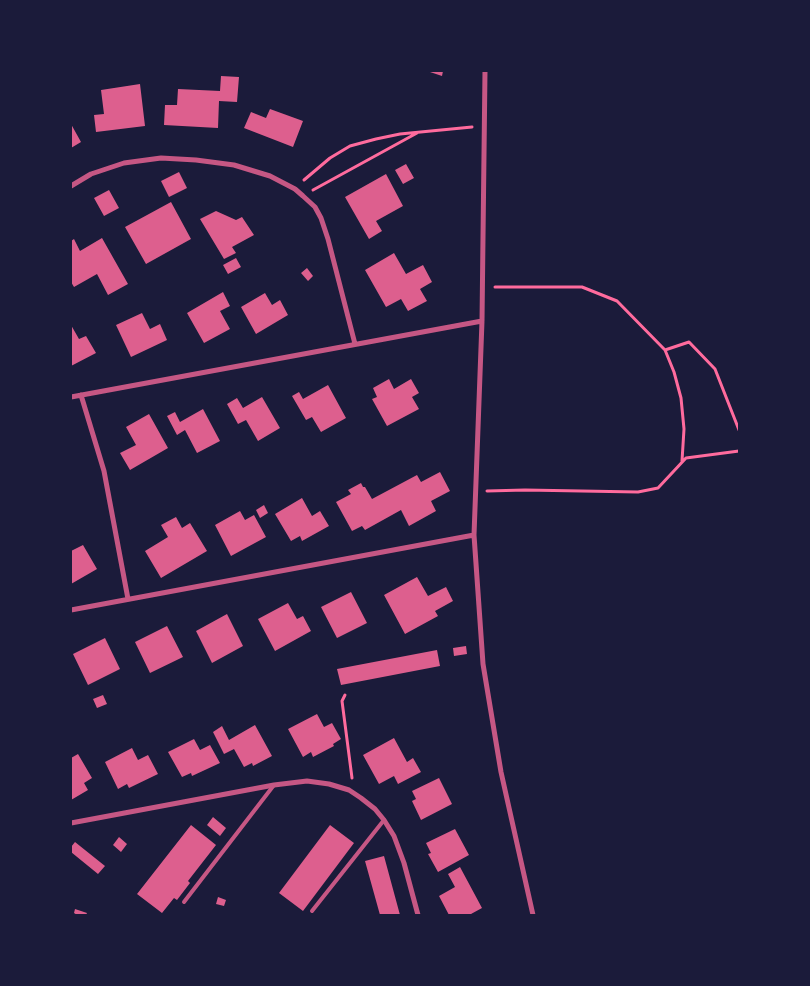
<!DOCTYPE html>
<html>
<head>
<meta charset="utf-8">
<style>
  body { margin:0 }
  #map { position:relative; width:810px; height:986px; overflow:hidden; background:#1b1b3a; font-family:Rubik,sans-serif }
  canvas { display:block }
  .frame { position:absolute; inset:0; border:72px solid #1b1b3a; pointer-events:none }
</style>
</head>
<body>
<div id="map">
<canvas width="810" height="986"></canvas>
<div class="frame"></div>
</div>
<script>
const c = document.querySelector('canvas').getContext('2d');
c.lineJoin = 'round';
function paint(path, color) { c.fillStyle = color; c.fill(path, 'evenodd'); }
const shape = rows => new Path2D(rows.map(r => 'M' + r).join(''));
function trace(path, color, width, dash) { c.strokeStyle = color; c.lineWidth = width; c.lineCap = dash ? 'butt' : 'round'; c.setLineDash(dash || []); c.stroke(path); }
const building = shape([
  [427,71,443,71,442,76],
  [221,76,239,77,237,102,219,101,218,128,164,125,165,105,177,105,178,89,220,91],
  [140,84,145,126,96,132,94,115,104,114,101,90],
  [270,109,303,121,293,147,244,128,251,112,266,118],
  [71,124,81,142,71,148],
  [406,164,414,178,403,184,395,170],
  [179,172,187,188,169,197,161,181],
  [386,174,403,206,376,221,382,231,369,239,345,197],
  [109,190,119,208,104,216,94,198],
  [171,202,191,239,146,264,125,227],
  [216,211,236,220,242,217,254,235,232,247,236,253,224,259,200,219],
  [102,238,128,284,108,295,97,274,74,287,71,282,71,241,74,239,80,251],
  [394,253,406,274,423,265,432,282,420,289,427,301,408,311,401,299,386,307,365,270],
  [236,258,241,267,228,274,223,265],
  [307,268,313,276,308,281,301,273],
  [223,292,230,306,220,311,230,329,204,343,187,313],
  [265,293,272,305,280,300,288,315,256,334,241,307],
  [142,313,150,329,160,324,167,340,131,357,116,325],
  [71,325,79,339,86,336,96,353,71,366],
  [389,379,394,389,411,379,419,393,412,397,419,409,387,426,372,399,377,397,373,388],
  [328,385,346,418,321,432,312,417,306,420,292,396,299,392,303,399],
  [262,397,280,428,258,441,246,420,238,424,227,404,237,398,243,408],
  [203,409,220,441,197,453,185,430,177,435,167,416,175,412,180,422],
  [149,414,168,448,130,470,120,453,136,445,126,427],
  [440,472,450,491,431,501,436,511,409,526,401,510,365,530,362,526,352,531,336,502,351,494,348,490,361,483,363,487,365,487,372,499,417,475,421,482],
  [302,498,312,516,320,511,329,526,302,541,300,536,291,541,275,514],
  [264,505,268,513,260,518,256,510],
  [240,511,245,520,254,515,266,537,231,556,215,525],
  [176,517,182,528,190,523,207,551,161,578,145,551,168,537,161,525],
  [83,545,97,569,71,584,71,551],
  [417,577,428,596,446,587,453,601,435,611,438,616,405,634,384,595],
  [351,592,367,623,337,638,321,607],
  [288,603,297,619,303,616,311,631,275,651,258,619],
  [227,614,243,646,212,663,196,631],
  [167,626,183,657,150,673,135,642],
  [105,638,120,669,88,685,73,654],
  [466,646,467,654,454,656,453,648],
  [437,650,440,666,341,685,337,669],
  [103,695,107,704,97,708,93,699],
  [317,714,324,727,332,723,341,739,333,744,334,746,313,757,311,752,303,757,288,729],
  [255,725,272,756,253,766,252,763,244,767,234,749,224,754,213,732,222,726,229,740],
  [394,738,407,762,413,758,421,772,398,784,394,776,379,784,363,755],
  [194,739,200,750,210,745,220,763,192,776,191,773,182,777,168,752],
  [132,748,138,760,148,755,158,774,129,788,127,784,118,789,105,762],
  [78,754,92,778,84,783,88,790,71,800,71,758],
  [439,778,452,804,421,820,412,801,416,799,412,791],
  [213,817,226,828,220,836,207,825],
  [191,825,216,845,188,881,190,883,177,900,174,898,162,913,137,894],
  [330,825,354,843,303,911,279,893],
  [455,829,469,855,438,872,428,854,431,853,426,843],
  [119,837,127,844,121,852,113,845],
  [75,842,105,866,98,874,71,852,71,847],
  [384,856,400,915,380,915,365,861],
  [460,867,482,908,471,914,471,915,449,915,439,896,455,887,448,874],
  [218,897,226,900,224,906,216,904],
  [75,909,87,913,86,915,77,915,74,913]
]);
const path = shape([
  [304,180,330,158,350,146,376,139,400,134,472,127],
  [313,190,417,133],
  [495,287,582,287,617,301,665,350,689,342,715,369,739,430],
  [665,350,674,372,681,398,684,429,682,461],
  [487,491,525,490,638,492,658,488,686,458,739,451],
  [345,695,342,701,352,778]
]);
const service = shape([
  [184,902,274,785],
  [312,911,384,820]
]);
const minor = shape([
  [485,71,482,321,474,535,483,664,501,772,533,915],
  [71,186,91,174,124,163,161,158,196,160,234,165,270,176,295,189,303,196,315,207,321,218,328,239,355,344],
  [81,395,104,471,128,599],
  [71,397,482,321],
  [71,610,474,535],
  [71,823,274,785,307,781,329,784,349,790,361,798,375,809,384,820,394,836,404,863,418,915]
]);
paint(building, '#dd5f8e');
trace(path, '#ff6b9d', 3);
trace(service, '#c65784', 4);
trace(minor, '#c65784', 5);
</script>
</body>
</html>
